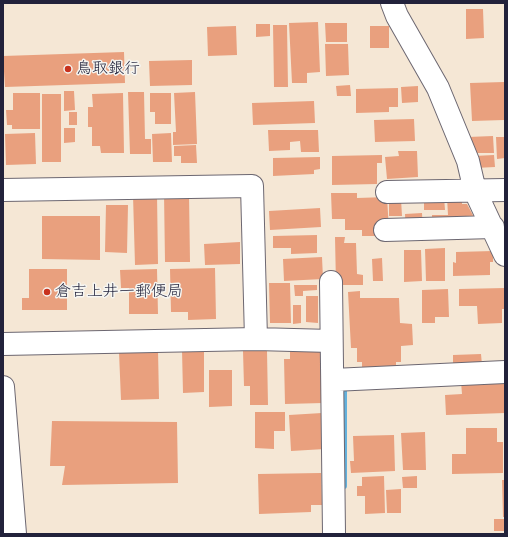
<!DOCTYPE html>
<html>
<head>
<meta charset="utf-8">
<style>
  body { margin:0 }
  #map { position:relative; width:508px; height:537px; overflow:hidden; background:#f5e7d5; font-family:Caveat,sans-serif }
  canvas { display:block }
  .frame { position:absolute; inset:0; border:4px solid #22223b; pointer-events:none }
</style>
</head>
<body>
<div id="map">
<canvas width="508" height="537"></canvas>
<div class="frame"></div>
</div>
<script>
const c = document.querySelector('canvas').getContext('2d');
c.lineJoin = 'round';
const shape = rows => new Path2D(rows.map(r => 'M' + r).join(''));
function trace(path, color, width, dash) { c.strokeStyle = color; c.lineWidth = width; c.lineCap = dash ? 'butt' : 'round'; c.setLineDash(dash || []); c.stroke(path); }
function paint(path, color) { c.fillStyle = color; c.fill(path, 'evenodd'); }
function drawText(font, color, halo, rows, align = 'center') {
  c.font = font + ' Caveat,"Klee One",sans-serif'; c.lineWidth = 3; c.setLineDash([]); c.textBaseline = 'middle'; c.strokeStyle = halo; c.fillStyle = color; for (const [text, x, y, turn = 0] of rows) {
    c.save(); c.translate(x, y); c.rotate((+turn || 0) * Math.PI / 180); c.textAlign = isNaN(turn) ? turn : align; if (halo) c.strokeText(text, 0, 0); c.fillText(text, 0, 0); c.restore();
  }
}
const stream = shape([
  [344,383,344,486]
]);
const building = shape([
  [466,9,483,9,484,38,466,39],
  [318,22,320,72,307,73,307,83,292,83,289,23],
  [325,23,347,23,347,42,326,42],
  [256,24,270,24,270,36,256,37],
  [273,25,287,25,288,87,274,87],
  [236,26,237,55,208,56,207,27],
  [370,26,389,26,389,48,370,48],
  [325,44,348,44,349,75,326,76],
  [124,52,125,83,5,87,3,56],
  [192,60,192,85,150,86,149,61],
  [504,82,504,120,472,121,470,83],
  [350,85,351,96,337,96,336,86],
  [418,86,418,102,402,103,401,87],
  [398,88,398,107,389,107,389,112,356,113,356,89],
  [64,91,74,91,75,110,64,111],
  [128,92,144,92,145,139,151,139,151,154,130,154],
  [195,92,197,144,173,145,173,132,176,132,174,93],
  [13,93,40,93,40,129,12,129,12,125,7,125,6,110,13,110],
  [123,93,124,153,101,153,100,146,92,146,92,127,88,127,88,107,93,107,92,94],
  [150,93,171,93,171,124,155,124,155,112,150,112],
  [42,94,61,94,61,162,42,162],
  [314,101,315,123,253,125,252,103],
  [69,112,77,112,77,125,69,125],
  [414,119,415,141,375,142,374,120],
  [64,128,75,128,75,142,64,143],
  [268,130,318,130,319,152,301,152,300,141,290,142,290,150,269,151],
  [35,133,36,164,6,165,5,134],
  [171,133,172,162,153,162,152,134],
  [493,136,494,153,469,153,468,137],
  [496,137,505,137,505,158,497,159],
  [196,145,197,163,181,163,181,156,174,156,174,146],
  [398,151,417,151,418,177,387,179,385,157,399,156],
  [382,155,382,163,377,163,377,184,332,185,332,156],
  [494,155,495,167,475,168,474,156],
  [320,157,320,169,314,170,314,174,273,176,273,158],
  [164,193,189,193,190,262,165,262],
  [331,193,357,193,357,198,387,197,389,230,378,236,362,236,362,230,345,230,345,219,332,219],
  [157,194,158,264,135,265,133,195],
  [444,197,445,210,424,210,424,198],
  [447,197,462,197,462,204,467,204,478,225,432,225,432,215,448,215],
  [389,199,401,199,402,216,389,216],
  [106,205,128,205,127,253,105,252],
  [320,208,321,227,270,230,269,211],
  [422,213,423,232,406,233,405,214],
  [42,216,100,216,100,260,42,259],
  [317,235,317,253,291,254,291,248,273,248,273,236],
  [335,237,345,237,344,243,356,243,357,274,363,275,363,285,336,285],
  [240,242,240,264,205,265,204,244],
  [445,248,445,281,426,281,425,249],
  [404,250,421,250,422,281,404,282],
  [493,251,493,262,490,262,490,275,453,276,453,262,456,263,456,252],
  [322,257,323,279,284,281,283,259],
  [382,258,383,281,373,281,372,259],
  [215,268,216,319,188,320,188,312,171,312,170,269],
  [29,269,67,269,67,310,22,310,22,298,29,298],
  [157,269,158,314,129,314,129,288,121,288,120,270],
  [269,283,290,283,291,323,270,323],
  [294,285,317,285,317,290,303,291,303,296,295,296],
  [505,288,505,309,502,309,502,323,478,324,477,306,459,306,459,289],
  [448,289,449,317,435,317,435,323,422,323,422,290],
  [360,291,360,298,399,298,400,323,412,324,413,345,401,346,401,362,396,362,396,367,362,370,362,362,357,362,357,348,351,348,348,292],
  [306,296,318,296,318,323,306,322],
  [293,305,301,305,301,323,293,324],
  [322,348,323,403,285,404,284,359,290,359,290,349],
  [204,349,204,392,183,393,182,350],
  [158,350,159,399,121,400,119,352],
  [243,351,267,351,268,405,250,405,250,386,244,386],
  [481,354,482,365,453,366,453,355],
  [209,370,232,370,232,406,209,407],
  [461,382,504,383,505,413,446,415,445,395,462,394],
  [255,412,285,412,285,431,274,431,274,449,255,448],
  [322,413,325,449,291,451,289,415],
  [52,421,177,422,178,483,62,485,65,466,50,466],
  [466,428,497,428,497,442,503,442,503,473,452,474,452,454,466,454],
  [425,432,426,470,403,470,401,433],
  [394,435,395,471,351,473,350,461,354,461,353,436],
  [321,473,322,505,311,505,311,512,259,514,258,474],
  [384,476,385,513,365,514,365,496,357,496,357,486,362,486,362,477],
  [417,476,417,488,403,488,402,477],
  [502,480,505,480,505,517,503,517],
  [401,489,401,513,387,513,386,490],
  [494,519,505,519,505,531,494,531]
]);
const minor = shape([
  [392,3,397,16,438,88,468,161,475,191,505,255],
  [3,190,252,186,256,339],
  [387,192,505,190],
  [385,230,493,227],
  [331,282,334,534],
  [3,344,256,339,331,341],
  [333,380,505,372],
  [3,387,15,534]
]);
const markers = [
  [68,69,4,"#c8321e"],
  [47,292,4,"#c8321e"]
];
const poiNames = [
  ["鳥取銀行",76,69],
  ["倉吉上井一郵便局",55,292]
];
trace(stream, '#63b1dc', 6);
paint(building, '#e9a07e');
trace(minor, '#6c6771', 24);
trace(minor, '#fff', 22);
for (const [x, y, r, color] of markers) { const dot = new Path2D(); dot.arc(x, y, r, 0, 2 * Math.PI); c.fillStyle = color; c.fill(dot); trace(dot, '#f6f6f2', 1.5); }
drawText('16px', '#22223b', '#f6f6f2', poiNames, 'left');
</script>
</body>
</html>
